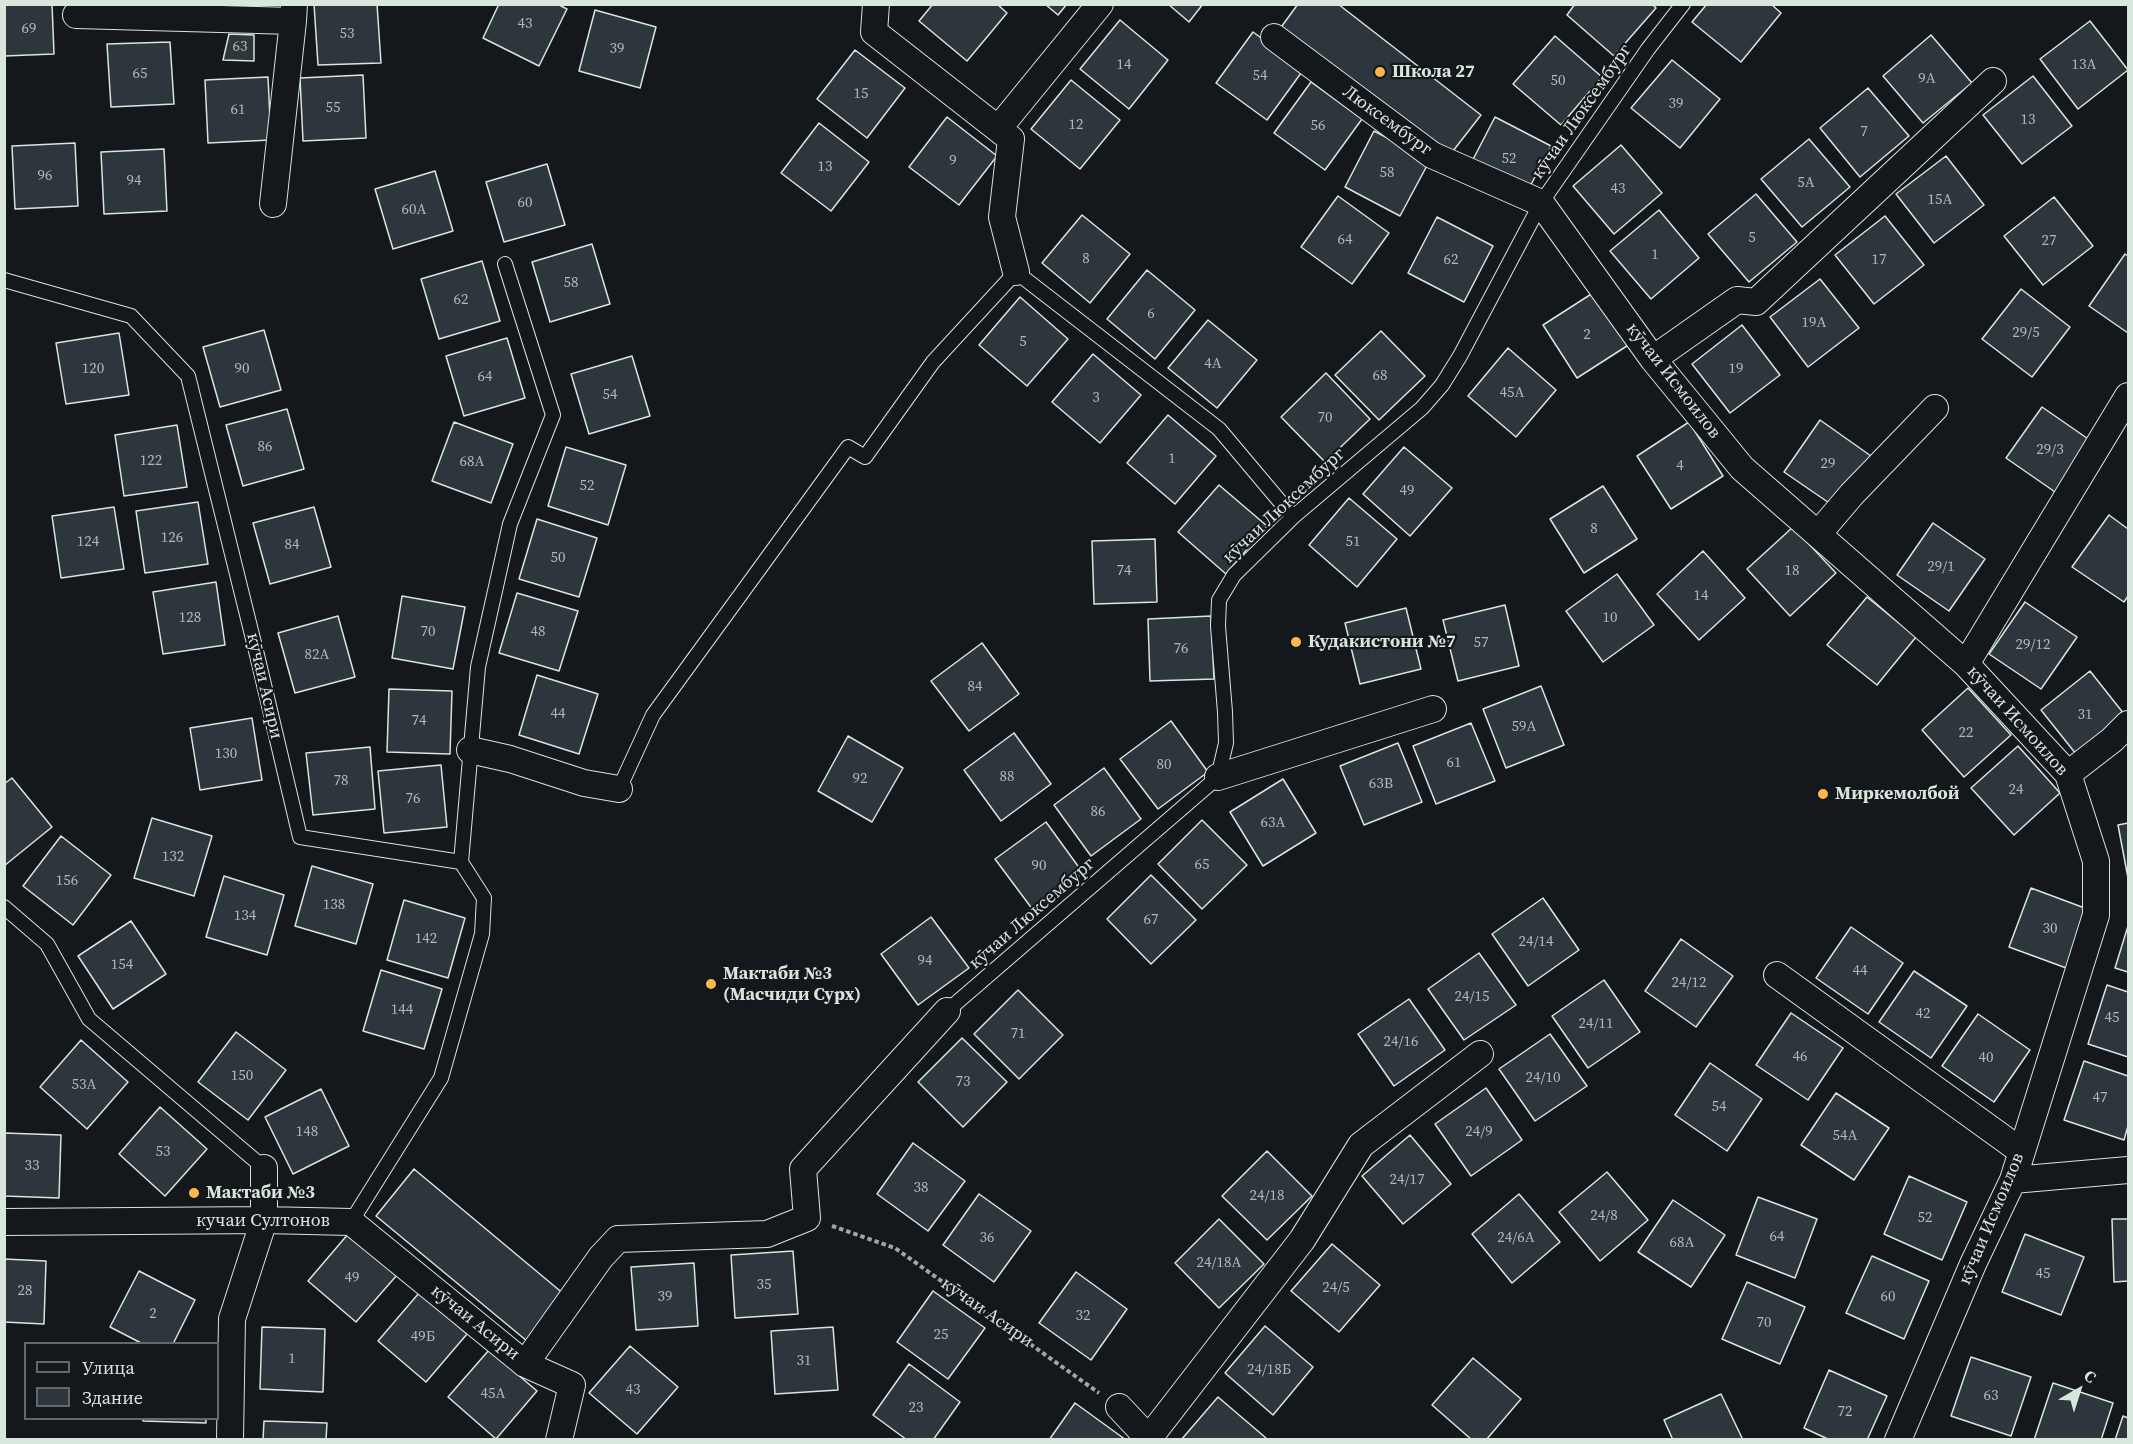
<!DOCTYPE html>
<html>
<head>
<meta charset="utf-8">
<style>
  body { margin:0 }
  #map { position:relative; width:2133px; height:1444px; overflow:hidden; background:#14181c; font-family:"Source Serif 4",serif }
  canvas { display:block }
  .frame { position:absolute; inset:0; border:6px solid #d8e6dc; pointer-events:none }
  .legend { position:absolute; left:24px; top:1342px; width:195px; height:78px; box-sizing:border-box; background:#14181c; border:2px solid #626a69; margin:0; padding:8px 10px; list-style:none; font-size:18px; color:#d8e6dc }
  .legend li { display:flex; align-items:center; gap:12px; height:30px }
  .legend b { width:30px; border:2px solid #626a69 }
  .north { position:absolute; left:2049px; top:1360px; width:60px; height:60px; -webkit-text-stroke:4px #14181c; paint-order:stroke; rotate:39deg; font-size:16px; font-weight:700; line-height:24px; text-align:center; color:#d8e6dc }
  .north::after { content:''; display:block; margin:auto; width:21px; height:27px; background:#d8e6dc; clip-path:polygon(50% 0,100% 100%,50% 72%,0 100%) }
</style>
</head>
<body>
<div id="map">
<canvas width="2133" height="1444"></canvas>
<div class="frame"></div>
<ul class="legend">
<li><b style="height:8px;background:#14181c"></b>Улица</li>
<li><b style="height:16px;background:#2c363c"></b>Здание</li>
</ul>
<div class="north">С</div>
</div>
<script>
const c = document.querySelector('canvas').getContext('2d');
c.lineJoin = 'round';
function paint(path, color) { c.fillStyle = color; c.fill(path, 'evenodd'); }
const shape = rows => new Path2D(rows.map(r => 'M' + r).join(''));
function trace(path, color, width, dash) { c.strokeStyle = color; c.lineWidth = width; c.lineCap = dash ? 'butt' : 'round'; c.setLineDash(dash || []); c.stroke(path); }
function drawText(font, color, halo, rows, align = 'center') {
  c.font = font + ' "Source Serif 4",serif'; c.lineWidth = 4.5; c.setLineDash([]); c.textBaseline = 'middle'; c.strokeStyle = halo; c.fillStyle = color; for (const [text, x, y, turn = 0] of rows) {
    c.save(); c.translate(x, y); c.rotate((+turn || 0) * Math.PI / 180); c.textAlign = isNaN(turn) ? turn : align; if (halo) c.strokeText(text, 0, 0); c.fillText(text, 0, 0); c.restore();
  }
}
const building = shape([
  [4,4,52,4,54,54,4,56,4,4],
  [314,4,377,4,381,63,318,65,314,4],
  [499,4,557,4,567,9,539,66,483,38,499,4],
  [933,4,997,4,1007,13,967,61,919,21,933,4],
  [1045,4,1067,4,1058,15,1045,4],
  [1168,4,1203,4,1189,22,1168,4],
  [1298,4,1338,4,1481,115,1446,160,1279,30,1298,4],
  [1575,4,1652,4,1656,8,1614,56,1567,15,1575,4],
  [1707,4,1771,4,1781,13,1741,62,1692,22,1707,4],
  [595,10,656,27,640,88,579,71,595,10],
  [1120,20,1168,60,1129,109,1080,69,1120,20],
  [2090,21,2128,70,2078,109,2040,59,2090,21],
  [1253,32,1304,69,1267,120,1216,83,1253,32],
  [229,34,254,35,254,61,223,60,229,34],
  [1931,35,1972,83,1923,123,1883,76,1931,35],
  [1555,36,1602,77,1561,125,1513,84,1555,36],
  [170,42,174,104,111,107,107,44,170,42],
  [855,50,905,88,867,138,817,99,855,50],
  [1672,60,1720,99,1680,148,1631,108,1672,60],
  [363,75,366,138,303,141,300,78,363,75],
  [2033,76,2072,126,2022,164,1983,115,2033,76],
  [268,77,271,140,208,143,205,80,268,77],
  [1071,80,1120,120,1080,169,1031,129,1071,80],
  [1311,82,1362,119,1325,170,1274,133,1311,82],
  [1868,88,1909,136,1860,177,1820,128,1868,88],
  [947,117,997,156,959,205,909,167,947,117],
  [1495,117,1551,146,1522,202,1466,173,1495,117],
  [819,123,869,162,831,211,781,173,819,123],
  [1374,131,1430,160,1400,216,1345,187,1374,131],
  [1809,139,1850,187,1802,227,1761,179,1809,139],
  [75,143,78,206,15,209,12,146,75,143],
  [1621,145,1662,193,1614,234,1573,186,1621,145],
  [164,149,167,211,104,214,101,152,164,149],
  [1946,156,1984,205,1934,243,1896,194,1946,156],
  [547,164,565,225,504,242,486,182,547,164],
  [435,171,453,231,393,249,375,189,435,171],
  [1756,194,1797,242,1749,282,1708,234,1756,194],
  [1338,196,1389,233,1352,284,1301,247,1338,196],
  [2054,197,2093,246,2043,285,2004,236,2054,197],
  [1659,210,1699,258,1651,299,1610,251,1659,210],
  [1082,215,1130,254,1090,303,1042,263,1082,215],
  [1885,216,1924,265,1874,304,1835,255,1885,216],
  [1437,217,1493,246,1464,302,1408,273,1437,217],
  [592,244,610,304,550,322,532,262,592,244],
  [2125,254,2128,256,2128,333,2089,306,2125,254],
  [482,261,500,321,439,339,421,279,482,261],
  [1147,270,1195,310,1155,359,1107,319,1147,270],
  [1820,279,1859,328,1808,367,1770,317,1820,279],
  [2021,289,2070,327,2032,377,1982,339,2021,289],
  [1596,291,1630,344,1577,378,1543,325,1596,291],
  [1020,297,1068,339,1027,386,979,345,1020,297],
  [1208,320,1257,360,1217,408,1168,368,1208,320],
  [1742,325,1780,375,1730,413,1692,364,1742,325],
  [264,330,281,390,220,407,203,347,264,330],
  [1381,331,1425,376,1379,420,1335,375,1381,331],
  [119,333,129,395,66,404,56,343,119,333],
  [507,338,525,398,464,416,446,356,507,338],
  [1508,348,1556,390,1516,437,1468,396,1508,348],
  [1093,354,1141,395,1100,443,1052,402,1093,354],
  [632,356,650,416,589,434,571,374,632,356],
  [1326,373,1370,419,1325,462,1281,417,1326,373],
  [2042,407,2094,443,2058,494,2006,458,2042,407],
  [287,409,304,469,243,486,226,425,287,409],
  [1168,415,1216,456,1175,504,1127,463,1168,415],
  [1820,420,1871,456,1835,507,1784,472,1820,420],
  [454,422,513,444,491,503,432,481,454,422],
  [1689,422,1723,476,1671,509,1637,456,1689,422],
  [177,425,187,487,124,496,115,435,177,425],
  [566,447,626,465,608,525,548,506,566,447],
  [1404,447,1452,488,1410,536,1363,494,1404,447],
  [1219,485,1267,526,1226,574,1178,532,1219,485],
  [1603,486,1637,539,1584,573,1550,519,1603,486],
  [1349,498,1397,539,1357,587,1309,545,1349,498],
  [198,502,208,564,145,573,136,511,198,502],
  [114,507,124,569,61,578,52,516,114,507],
  [314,507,331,567,270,584,253,523,314,507],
  [2109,515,2128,529,2128,596,2124,602,2072,567,2109,515],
  [537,519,597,538,579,597,519,579,537,519],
  [1933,523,1985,559,1949,611,1897,575,1933,523],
  [1793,527,1836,573,1790,616,1747,569,1793,527],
  [1155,539,1157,602,1094,604,1092,541,1155,539],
  [1703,551,1745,598,1699,640,1657,594,1703,551],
  [1617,574,1654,625,1603,662,1566,611,1617,574],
  [216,582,225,645,163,654,153,592,216,582],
  [517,593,578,611,559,671,499,653,517,593],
  [402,596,465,607,453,669,392,658,402,596],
  [1867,597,1916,637,1877,685,1827,645,1867,597],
  [2025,602,2077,637,2041,689,1989,654,2025,602],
  [1505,605,1519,666,1458,681,1443,620,1505,605],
  [1406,608,1421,669,1360,684,1345,623,1406,608],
  [338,616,355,677,295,693,278,633,338,616],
  [1211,616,1214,679,1150,681,1148,619,1211,616],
  [982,643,1019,694,969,731,931,681,982,643],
  [2090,671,2128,719,2080,759,2041,710,2090,671],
  [537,675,598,694,579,754,519,735,537,675],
  [1541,686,1564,745,1506,768,1483,709,1541,686],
  [1968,688,2011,735,1964,777,1922,730,1968,688],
  [389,689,452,691,450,754,387,752,389,689],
  [252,718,262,780,200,790,190,728,252,718],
  [1171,721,1208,772,1158,809,1120,759,1171,721],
  [1471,723,1495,781,1436,804,1413,746,1471,723],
  [1014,733,1051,784,1001,821,964,770,1014,733],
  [848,736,903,768,872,822,818,791,848,736],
  [1398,743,1422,802,1364,825,1340,766,1398,743],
  [2018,746,2060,793,2014,835,1971,788,2018,746],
  [370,747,375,809,313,815,306,753,370,747],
  [441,765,447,827,384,833,378,771,441,765],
  [1104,768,1141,819,1091,856,1054,805,1104,768],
  [12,778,52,827,4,866,4,784,12,778],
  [1283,779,1316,833,1263,866,1230,812,1283,779],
  [152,818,212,836,194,896,134,878,152,818],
  [1202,820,1247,865,1202,909,1158,864,1202,820],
  [1046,822,1083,873,1033,910,995,859,1046,822],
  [2128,823,2128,878,2118,825,2128,823],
  [61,836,111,875,73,925,23,886,61,836],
  [312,866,373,884,356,944,295,926,312,866],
  [1151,875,1196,920,1151,964,1107,919,1151,875],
  [224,876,284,895,267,955,206,937,224,876],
  [2031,888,2090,910,2069,969,2009,947,2031,888],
  [1543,898,1579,950,1528,986,1492,934,1543,898],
  [404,900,465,918,448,978,387,960,404,900],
  [931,917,969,968,918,1005,881,954,931,917],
  [131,921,166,974,113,1009,78,956,131,921],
  [2128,926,2128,972,2115,968,2128,926],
  [1851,927,1903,963,1868,1014,1816,978,1851,927],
  [1681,939,1733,976,1696,1027,1645,991,1681,939],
  [1479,953,1516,1005,1464,1040,1428,989,1479,953],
  [381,970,442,989,424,1049,363,1031,381,970],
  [1914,971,1967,1006,1931,1058,1879,1022,1914,971],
  [1604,980,1640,1032,1588,1068,1552,1016,1604,980],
  [2107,985,2128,992,2128,1057,2088,1044,2107,985],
  [1018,990,1063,1035,1019,1079,974,1034,1018,990],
  [1409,999,1445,1050,1394,1086,1358,1034,1409,999],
  [1791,1013,1843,1048,1808,1100,1756,1065,1791,1013],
  [1978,1014,2030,1050,1994,1102,1942,1066,1978,1014],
  [236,1032,286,1070,248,1120,198,1082,236,1032],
  [1550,1034,1587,1086,1535,1121,1499,1069,1550,1034],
  [962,1038,1007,1082,963,1127,918,1082,962,1038],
  [81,1040,128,1082,87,1129,40,1087,81,1040],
  [2084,1061,2128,1076,2128,1126,2124,1140,2064,1120,2084,1061],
  [1710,1063,1762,1099,1727,1151,1675,1115,1710,1063],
  [1486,1088,1522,1140,1471,1176,1435,1124,1486,1088],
  [321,1089,349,1146,293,1174,265,1117,321,1089],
  [1836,1093,1889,1128,1854,1180,1801,1145,1836,1093],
  [160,1107,207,1149,165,1196,119,1154,160,1107],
  [4,1133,61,1135,59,1198,4,1196,4,1133],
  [1410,1135,1451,1184,1403,1224,1362,1176,1410,1135],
  [913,1143,965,1181,928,1231,877,1194,913,1143],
  [1267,1151,1312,1196,1267,1240,1222,1196,1267,1151],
  [414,1169,565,1295,527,1341,376,1216,414,1169],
  [1607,1172,1648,1220,1600,1261,1559,1212,1607,1172],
  [1909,1176,1967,1202,1942,1260,1884,1234,1909,1176],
  [979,1194,1031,1231,994,1282,943,1245,979,1194],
  [1519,1194,1560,1242,1512,1283,1472,1234,1519,1194],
  [1758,1197,1817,1219,1795,1278,1736,1255,1758,1197],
  [1673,1200,1725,1235,1691,1287,1638,1252,1673,1200],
  [1219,1219,1264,1264,1219,1308,1175,1263,1219,1219],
  [2112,1219,2128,1219,2128,1281,2114,1282,2112,1219],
  [349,1233,397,1275,356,1322,308,1281,349,1233],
  [2025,1234,2084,1257,2061,1315,2002,1292,2025,1234],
  [1332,1244,1380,1285,1339,1332,1291,1291,1332,1244],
  [793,1251,798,1314,735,1318,731,1255,793,1251],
  [1872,1256,1929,1281,1904,1339,1846,1313,1872,1256],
  [4,1259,46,1261,44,1324,4,1322,4,1259],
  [694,1263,698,1326,636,1330,631,1267,694,1263],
  [139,1271,195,1300,173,1344,143,1344,110,1327,139,1271],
  [1076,1272,1127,1309,1091,1360,1039,1323,1076,1272],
  [1747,1282,1805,1307,1780,1364,1722,1339,1747,1282],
  [933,1291,985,1328,948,1379,897,1342,933,1291],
  [419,1293,467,1334,426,1382,378,1341,419,1293],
  [1265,1326,1313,1367,1273,1415,1225,1373,1265,1326],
  [262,1327,325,1329,323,1392,260,1389,262,1327],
  [833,1327,838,1390,775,1394,771,1331,833,1327],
  [630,1346,678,1387,637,1434,589,1393,630,1346],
  [489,1350,537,1391,496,1439,448,1397,489,1350],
  [1971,1357,2031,1377,2011,1436,1951,1416,1971,1357],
  [1473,1358,1521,1399,1486,1440,1472,1440,1432,1405,1473,1358],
  [909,1364,960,1402,933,1440,907,1440,873,1415,909,1364],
  [1829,1370,1887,1396,1867,1440,1830,1440,1804,1428,1829,1370],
  [2053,1383,2113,1403,2101,1440,2034,1440,2053,1383],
  [1721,1394,1743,1440,1673,1440,1664,1420,1721,1394],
  [1218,1397,1266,1438,1265,1440,1181,1440,1218,1397],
  [1075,1403,1126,1440,1049,1440,1075,1403],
  [2123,1416,2128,1418,2128,1440,2115,1440,2123,1416],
  [143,1418,206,1418,206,1423,143,1421,143,1418],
  [264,1421,327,1423,326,1440,263,1440,264,1421]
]);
const path = shape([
  [832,1226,895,1248,1099,1393]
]);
const lane = shape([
  [4,280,131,316,188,376,257,655,300,837,461,862],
  [619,789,653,715,848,447,865,457,933,362,1016,272,1219,429,1293,517],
  [4,907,47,944,89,1019,264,1168],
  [947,1011,1218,777,1226,743,1225,712,1218,626,1219,600,1234,575,1293,517,1422,408,1442,385,1460,356,1541,203,1648,49,1683,4],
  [351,1222,441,1078,482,934,484,898,461,862,478,667,510,524,553,415,505,264]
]);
const street = shape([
  [876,4,874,32,1011,139,1002,217,1016,272],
  [76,15,293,21,294,4],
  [1274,37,1432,155,1541,203,1653,359,1742,468,1966,664,2068,774,2096,861,2096,915,2013,1180,1973,1264,1898,1440],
  [998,129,1100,4],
  [273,204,293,21],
  [1653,359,1737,300,1756,302,1993,81],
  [1818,534,1852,494,1935,408],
  [1966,664,2128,396],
  [470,750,510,759,584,783,619,789],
  [2068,774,2112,740,2128,724],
  [1218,777,1433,709],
  [1777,975,2021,1151],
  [2013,1180,2128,1170],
  [4,1222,264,1220,351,1222,525,1364,601,1257,618,1239,767,1234,807,1218,803,1169,947,1011],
  [525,1364,572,1385,559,1440],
  [1119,1407,1150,1440],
  [1149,1438,1302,1240,1361,1145,1480,1054],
  [230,1440,232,1319,264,1220,264,1168]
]);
const markers = [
  [1380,72,6,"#ffb74d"],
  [1296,642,6,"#ffb74d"],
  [1823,794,6,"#ffb74d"],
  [711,984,6,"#ffb74d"],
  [194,1193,6,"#ffb74d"]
];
const numberNames = [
  ["43",525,24],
  ["69",29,29],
  ["53",347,34],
  ["63",240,47],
  ["39",617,49],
  ["14",1124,65],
  ["13А",2084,65],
  ["65",140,74],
  ["54",1260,76],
  ["9А",1927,79],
  ["50",1558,81],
  ["15",861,94],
  ["39",1676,104],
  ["55",333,108],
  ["61",238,110],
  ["13",2028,120],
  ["12",1076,125],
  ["56",1318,126],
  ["7",1864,132],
  ["52",1509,159],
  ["9",953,161],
  ["13",825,167],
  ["58",1387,173],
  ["96",45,176],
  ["94",134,181],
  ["5А",1806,183],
  ["43",1618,189],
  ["15А",1940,200],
  ["60",525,203],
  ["60А",414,210],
  ["5",1752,238],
  ["64",1345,240],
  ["27",2049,241],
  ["1",1655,255],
  ["8",1086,259],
  ["62",1451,260],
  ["17",1879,260],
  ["58",571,283],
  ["62",461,300],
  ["6",1151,314],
  ["19А",1814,323],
  ["29/5",2026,333],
  ["2",1587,335],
  ["5",1023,342],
  ["4А",1213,364],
  ["120",93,369],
  ["90",242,369],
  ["19",1736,369],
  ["68",1380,376],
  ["64",485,377],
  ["45А",1512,393],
  ["54",610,395],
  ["3",1096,398],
  ["70",1325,418],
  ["86",265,447],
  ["29/3",2050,450],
  ["1",1172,459],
  ["122",151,461],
  ["68А",472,462],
  ["29",1828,464],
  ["4",1680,466],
  ["52",587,486],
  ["49",1407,491],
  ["8",1594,529],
  ["126",172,538],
  ["124",88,542],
  ["51",1353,542],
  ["84",292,545],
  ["50",558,558],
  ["29/1",1941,567],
  ["74",1124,571],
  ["18",1792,571],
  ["14",1701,596],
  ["128",190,618],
  ["10",1610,618],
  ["70",428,632],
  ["48",538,632],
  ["57",1481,643],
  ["29/12",2033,645],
  ["76",1181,649],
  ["82А",317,655],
  ["84",975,687],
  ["44",558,714],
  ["31",2085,715],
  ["74",419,721],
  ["59А",1524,727],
  ["22",1966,733],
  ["130",226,754],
  ["61",1454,763],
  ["80",1164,765],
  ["88",1007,777],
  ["92",860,779],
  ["78",341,781],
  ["63В",1381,784],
  ["24",2016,790],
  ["76",413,799],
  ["86",1098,812],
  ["63А",1273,823],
  ["132",173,857],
  ["65",1202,865],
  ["90",1039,866],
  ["156",67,881],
  ["138",334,905],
  ["134",245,916],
  ["67",1151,920],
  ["30",2050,929],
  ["142",426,939],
  ["24/14",1536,942],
  ["94",925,961],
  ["154",122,965],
  ["44",1860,971],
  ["24/12",1689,983],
  ["24/15",1472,997],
  ["144",402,1010],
  ["42",1923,1014],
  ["45",2112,1018],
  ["24/11",1596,1024],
  ["71",1018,1034],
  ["24/16",1401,1042],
  ["46",1800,1057],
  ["40",1986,1058],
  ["150",242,1076],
  ["24/10",1543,1078],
  ["73",963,1082],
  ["53А",84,1085],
  ["47",2100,1098],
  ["54",1719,1107],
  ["148",307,1132],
  ["24/9",1479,1132],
  ["54А",1845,1136],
  ["53",163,1152],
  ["33",32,1166],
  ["24/17",1407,1180],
  ["38",921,1188],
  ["24/18",1267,1196],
  ["24/8",1604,1216],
  ["52",1925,1218],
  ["64",1777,1237],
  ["36",987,1238],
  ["24/6А",1516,1238],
  ["68А",1682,1243],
  ["24/18А",1219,1263],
  ["45",2043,1274],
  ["49",352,1278],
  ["35",764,1285],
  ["24/5",1336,1288],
  ["28",25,1291],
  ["39",665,1297],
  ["60",1888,1297],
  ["2",153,1314],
  ["32",1083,1316],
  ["70",1764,1323],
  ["25",941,1335],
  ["49Б",423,1337],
  ["1",292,1359],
  ["31",804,1361],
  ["24/18Б",1269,1370],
  ["43",633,1390],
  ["45А",493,1394],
  ["63",1991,1396],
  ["23",916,1408],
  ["72",1845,1412]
];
const poiNames = [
  ["Школа 27",1392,72],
  ["Кудакистони №7",1308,642],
  ["Миркемолбой",1835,794],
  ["Мактаби №3",723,974],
  ["(Масчиди Сурх)",723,995],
  ["Мактаби №3",206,1193]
];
const streetNames = [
  ["кӯчаи Люксембург",1582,112,-55],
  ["Люксембург",1387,121,36],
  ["кӯчаи Исмоилов",1673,381,52],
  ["кӯчаи Люксембург",1284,506,-43],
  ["кӯчаи Асири",264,686,77],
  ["кӯчаи Исмоилов",2017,721,48],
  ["кӯчаи Люксембург",1032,914,-41],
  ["кӯчаи Исмоилов",1992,1219,-67],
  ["кучаи Султонов",263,1221],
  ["кӯчаи Асири",987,1313,35],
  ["кӯчаи Асири",475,1323,39]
];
paint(building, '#2c363c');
trace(building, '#d8e6dc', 1.5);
trace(lane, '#d8e6dc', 16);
trace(street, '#d8e6dc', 28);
trace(path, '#9da8a2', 4, [4.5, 3]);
trace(lane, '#14181c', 14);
trace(street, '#14181c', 26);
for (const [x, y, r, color] of markers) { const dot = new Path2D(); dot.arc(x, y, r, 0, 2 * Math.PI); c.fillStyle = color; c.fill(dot); trace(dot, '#14181c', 2); }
drawText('15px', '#adbab4', null, numberNames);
drawText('bold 18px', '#d8e6dc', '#14181c', poiNames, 'left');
drawText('18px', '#d8e6dc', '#14181c', streetNames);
</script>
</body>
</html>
